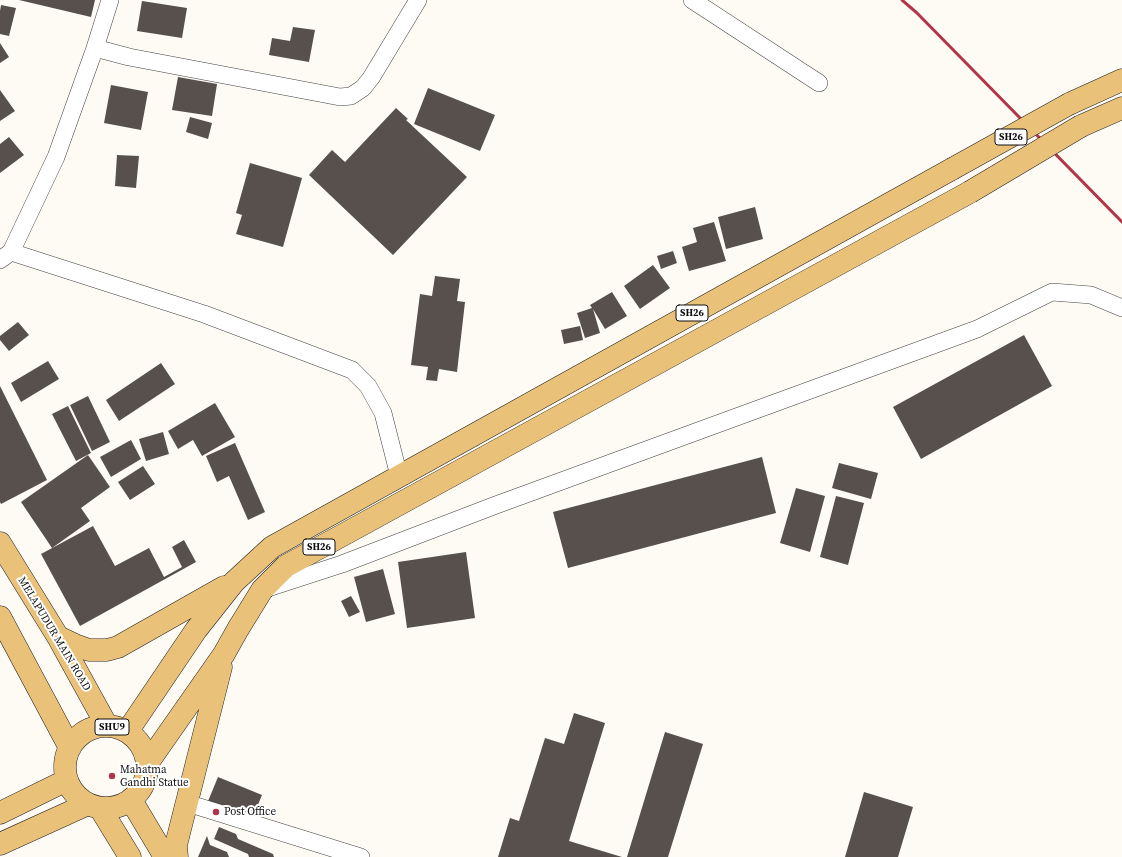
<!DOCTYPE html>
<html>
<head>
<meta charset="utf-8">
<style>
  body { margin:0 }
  canvas { display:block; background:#fefbf4 }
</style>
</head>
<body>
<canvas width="1122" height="857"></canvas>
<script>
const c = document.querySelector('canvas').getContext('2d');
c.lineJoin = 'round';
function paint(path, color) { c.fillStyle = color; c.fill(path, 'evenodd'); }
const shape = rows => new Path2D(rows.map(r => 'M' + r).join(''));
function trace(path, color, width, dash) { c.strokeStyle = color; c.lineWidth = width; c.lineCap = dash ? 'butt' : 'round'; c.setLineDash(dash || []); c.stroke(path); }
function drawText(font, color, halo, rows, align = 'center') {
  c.font = font + ' "Source Serif 4",serif'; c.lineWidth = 4; c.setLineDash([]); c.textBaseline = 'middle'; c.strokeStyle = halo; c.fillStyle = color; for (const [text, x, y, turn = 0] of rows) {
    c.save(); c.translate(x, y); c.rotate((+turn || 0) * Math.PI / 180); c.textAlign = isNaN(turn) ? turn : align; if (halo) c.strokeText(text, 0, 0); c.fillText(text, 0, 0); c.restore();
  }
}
const building = shape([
  [19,0,95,0,91,17],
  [142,1,187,8,182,38,137,31],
  [1,5,16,8,9,36,0,34,0,11],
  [293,27,315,30,309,62,269,55,272,38,290,41],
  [0,43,9,57,0,63],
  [178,77,217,84,212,116,172,110],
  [111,85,148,92,141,130,104,123],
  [428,88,495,115,480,151,414,124],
  [0,90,15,111,0,121],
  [396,108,408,119,406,120,467,177,393,255,309,175,332,150,345,162],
  [190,117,212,123,208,139,186,132],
  [9,137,24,155,0,173,0,144],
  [117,155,139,156,136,188,115,186],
  [250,163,302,178,283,247,236,234,242,215,236,213],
  [755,207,763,239,726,249,718,217],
  [714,222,726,261,689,271,682,247,697,242,693,228],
  [673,251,677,263,661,269,657,256],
  [653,265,670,288,640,309,624,286],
  [435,276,460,279,457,301,465,302,457,372,439,369,437,381,426,380,428,367,411,365,420,294,432,296],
  [612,292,627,316,605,329,593,309,600,333,585,338,577,313,592,308,590,305],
  [18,322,29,335,9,351,0,340,0,336],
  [580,326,583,340,564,344,561,330],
  [1024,335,1052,386,921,459,893,407],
  [48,361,59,379,21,402,11,383],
  [161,363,175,384,119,421,106,400],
  [0,386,47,480,1,504,0,502],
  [88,396,110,442,92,451,70,405],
  [215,403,235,437,202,456,193,440,178,449,168,431],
  [68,406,91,453,76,461,52,414],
  [163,432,169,454,146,461,139,439],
  [131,440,141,459,111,477,100,457],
  [235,443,265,512,248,520,229,476,217,482,206,456],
  [88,455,110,487,81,508,90,521,52,548,21,502],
  [762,457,776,513,568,568,553,512],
  [839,463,878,473,871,499,832,488],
  [143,466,155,484,130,500,118,482],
  [796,488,825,496,810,552,780,543],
  [836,496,864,503,848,565,820,557],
  [93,526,115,566,149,548,164,577,182,567,172,547,184,540,196,562,80,626,41,554],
  [466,552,475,618,407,628,398,562],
  [383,569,395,614,366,622,354,577],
  [351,596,360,612,349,617,341,601],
  [574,713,605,723,569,841,622,857,498,857,510,818,519,821,545,738,564,744],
  [665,732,703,744,668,857,627,857],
  [218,777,262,795,250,824,206,806],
  [864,792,913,807,898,857,845,857],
  [219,827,236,834,238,839,273,854,274,857,249,857,248,854,214,839],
  [207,836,210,845,227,852,229,857,198,857]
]);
const minor = shape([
  [692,0,819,83],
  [95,48,129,57,340,97,351,96,363,88,371,78,418,0],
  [11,252,204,314,352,370,368,386,383,413,399,476],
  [0,260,11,252,56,157,95,48,110,0],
  [262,590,342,564,496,505,977,329,1052,292,1091,295,1122,308],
  [187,803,361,857]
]);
const primary = shape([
  [1069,104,1122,80],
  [1081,126,1122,108],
  [0,543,58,637,107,726],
  [0,617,70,748],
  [58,637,75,645,89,650,107,650,118,647,224,587],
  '65 767a41 41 0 1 1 82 0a41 41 0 1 1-82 0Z',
  [127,732,196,630,234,582,272,547,952,169],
  [147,764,224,654,238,629,262,590,286,566,970,192],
  [131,800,165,857],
  [100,808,130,857],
  [0,813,67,780],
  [0,844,88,804],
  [177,857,176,845,221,667]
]);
const rail = shape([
  [902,0,917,13,1122,222]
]);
const primaryBridge = shape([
  [952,169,1069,104],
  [970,192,1081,126]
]);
const markers = [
  [112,776,4,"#b1364a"],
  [216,812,4,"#b1364a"]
];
const shields = [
  [1011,137,32],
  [692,313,32],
  [319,547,32],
  [112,727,34]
];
const shieldNames = [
  ["SH26",1011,137],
  ["SH26",692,313],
  ["SH26",319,547],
  ["SHU9",112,727]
];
const streetNames = [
  ["MELAPUDUR MAIN ROAD",54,634,59]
];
const poiNames = [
  ["Mahatma",120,770],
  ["Gandhi Statue",120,783],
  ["Post Office",224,812]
];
paint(building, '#57504d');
trace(minor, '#434343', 18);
trace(primary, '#212121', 23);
trace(minor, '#fff', 17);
trace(primary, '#eac178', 22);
trace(rail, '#b1364a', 3);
trace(primaryBridge, '#212121', 23, []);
trace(primaryBridge, '#eac178', 22);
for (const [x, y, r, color] of markers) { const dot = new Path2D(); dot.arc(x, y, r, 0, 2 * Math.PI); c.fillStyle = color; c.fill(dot); trace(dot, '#fff', 1.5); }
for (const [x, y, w] of shields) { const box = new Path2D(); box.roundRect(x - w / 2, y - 8, w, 16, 3); c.fillStyle = '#fff'; c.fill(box); trace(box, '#101010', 1); }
drawText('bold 10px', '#101010', null, shieldNames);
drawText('11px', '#101010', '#fff', streetNames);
drawText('11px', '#101010', '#fff', poiNames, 'left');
</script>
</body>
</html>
